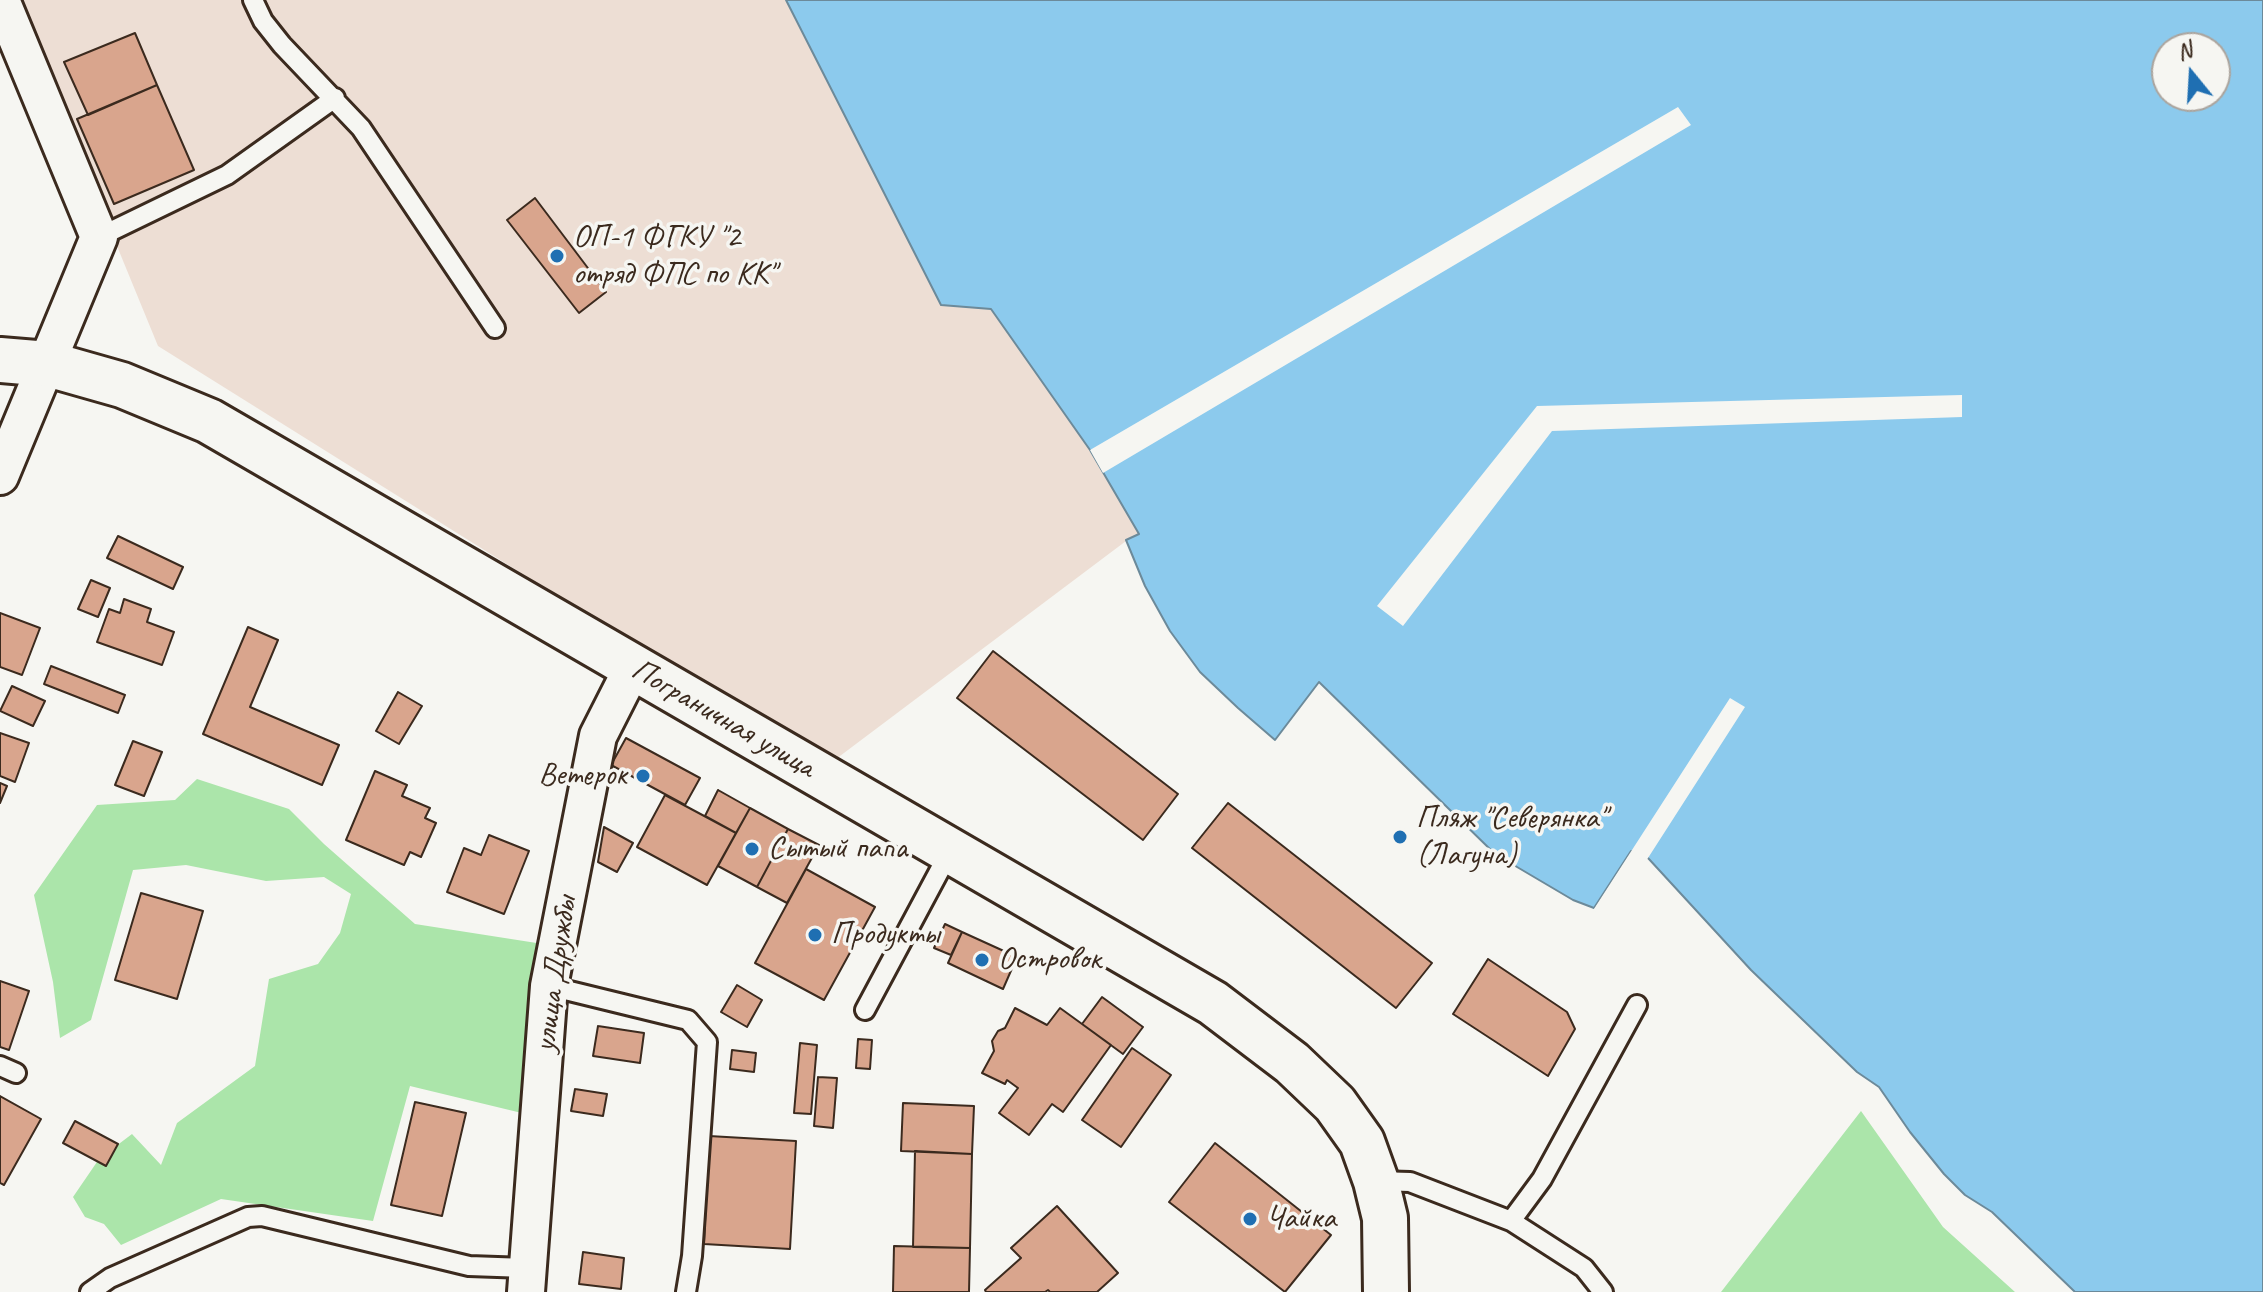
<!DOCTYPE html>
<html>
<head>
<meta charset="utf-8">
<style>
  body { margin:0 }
  #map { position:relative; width:2263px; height:1292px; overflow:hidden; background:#f6f6f2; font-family:Caveat,sans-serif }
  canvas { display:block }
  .north { position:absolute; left:2151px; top:32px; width:80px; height:80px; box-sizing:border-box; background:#f6f6f2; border:2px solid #aba49d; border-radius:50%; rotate:342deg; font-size:22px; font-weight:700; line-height:32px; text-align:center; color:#3b2a1e }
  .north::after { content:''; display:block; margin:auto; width:28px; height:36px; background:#1f6fb2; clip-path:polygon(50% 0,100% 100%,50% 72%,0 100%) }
</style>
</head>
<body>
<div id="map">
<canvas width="2263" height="1292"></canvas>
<div class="north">N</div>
</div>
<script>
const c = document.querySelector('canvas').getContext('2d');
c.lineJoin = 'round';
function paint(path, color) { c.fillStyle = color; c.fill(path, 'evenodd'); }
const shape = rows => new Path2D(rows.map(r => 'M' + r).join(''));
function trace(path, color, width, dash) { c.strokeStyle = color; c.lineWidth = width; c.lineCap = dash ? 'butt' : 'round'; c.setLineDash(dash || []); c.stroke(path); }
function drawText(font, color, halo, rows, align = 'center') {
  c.font = font + ' Caveat,sans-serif'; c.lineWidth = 7; c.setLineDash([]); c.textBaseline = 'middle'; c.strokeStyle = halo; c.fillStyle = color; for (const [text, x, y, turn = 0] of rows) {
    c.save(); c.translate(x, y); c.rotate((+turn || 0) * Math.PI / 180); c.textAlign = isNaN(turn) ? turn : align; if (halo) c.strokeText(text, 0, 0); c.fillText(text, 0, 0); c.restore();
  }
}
const built = shape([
  [16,0,786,0,941,304,991,309,1090,450,1140,535,1126,541,828,765,158,346]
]);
const green = shape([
  [197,779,289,809,324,844,415,924,543,944,530,1115,410,1086,373,1221,221,1199,121,1245,104,1224,85,1217,73,1197,99,1159,132,1134,161,1165,177,1123,255,1066,269,979,318,964,340,933,351,894,324,877,266,881,186,865,133,870,91,1020,60,1038,53,982,34,895,97,805,175,800],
  [1861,1111,1943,1227,2015,1292,1721,1292]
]);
const water = shape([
  [786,0,2263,0,2263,1292,2075,1292,1992,1212,1965,1195,1944,1174,1910,1132,1879,1087,1857,1072,1751,970,1648,858,1631,851,1594,908,1573,900,1495,854,1319,682,1275,740,1238,708,1200,672,1170,631,1145,586,1126,540,1139,534,1090,450,991,309,941,305,786,0],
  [2167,48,2215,48,2215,96,2167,96,2167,48]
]);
const pier = shape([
  [1678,107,1691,125,1103,473,1090,450],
  [1962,395,1962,417,1552,431,1403,626,1377,606,1537,406],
  [1730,698,1745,707,1648,858,1645,862,1633,855,1597,911,1592,912]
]);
const building = shape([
  [135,33,157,85,88,115,64,62,135,33],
  [157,85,194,170,114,204,77,119,157,85],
  [535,198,606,292,579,313,507,220,535,198],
  [118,536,183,567,173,589,107,558,118,536],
  [91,580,110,588,98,617,78,609,91,580],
  [124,599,151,609,147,622,174,632,162,665,97,642,109,609,120,613,124,599],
  [0,613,40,628,22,675,0,667,0,613],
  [248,627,278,640,250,707,339,745,322,785,203,734,248,627],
  [993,651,1178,794,1143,840,957,698,993,651],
  [51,666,125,695,118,713,44,684,51,666],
  [12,686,45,701,33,726,0,711,12,686],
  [398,692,422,706,399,744,376,731,398,692],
  [0,733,29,743,15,782,0,776,0,733],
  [626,738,700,778,685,805,611,765,626,738],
  [133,741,162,752,144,796,115,785,133,741],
  [375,771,407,785,402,796,430,808,425,818,436,823,421,857,410,852,404,865,346,840,375,771],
  [0,783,7,786,0,803,0,783],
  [718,790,750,808,736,833,705,816,718,790],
  [665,795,736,833,707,885,637,847,665,795],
  [1228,803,1432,963,1396,1008,1192,848,1228,803],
  [750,808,788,829,757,887,718,866,750,808],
  [604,827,633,843,617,872,598,862,604,827],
  [788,829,819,845,787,903,757,887,788,829],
  [489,835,529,851,504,914,447,892,464,848,481,855,489,835],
  [806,869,875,907,824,1000,755,963,806,869],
  [141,893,203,911,177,999,115,980,141,893],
  [945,924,962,932,951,955,934,948,945,924],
  [962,932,1017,957,1003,989,948,963,962,932],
  [1488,959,1567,1012,1575,1029,1548,1076,1453,1014,1488,959],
  [0,981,29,991,9,1050,0,1047,0,981],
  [737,985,762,1000,747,1027,721,1012,737,985],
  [1102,997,1143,1027,1123,1054,1082,1024,1102,997],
  [1015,1008,1047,1025,1060,1008,1111,1045,1063,1112,1052,1104,1029,1135,999,1113,1018,1088,1007,1080,1005,1084,982,1073,994,1051,992,1041,998,1031,1005,1028,1015,1008],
  [598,1026,644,1033,640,1063,593,1056,598,1026],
  [858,1039,872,1040,870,1069,856,1068,858,1039],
  [800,1043,817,1045,811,1114,794,1113,800,1043],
  [1132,1048,1171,1075,1121,1147,1082,1120,1132,1048],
  [732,1050,756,1053,754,1072,730,1069,732,1050],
  [818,1077,837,1078,833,1128,814,1126,818,1077],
  [575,1089,607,1094,603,1116,571,1111,575,1089],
  [0,1096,41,1119,4,1185,0,1183,0,1096],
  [415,1102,466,1113,442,1216,391,1205,415,1102],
  [903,1103,974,1106,972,1154,901,1151,903,1103],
  [75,1121,118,1144,106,1166,63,1143,75,1121],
  [709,1136,796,1141,790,1249,704,1244,709,1136],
  [1215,1143,1331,1235,1285,1292,1169,1202,1215,1143],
  [915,1151,972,1154,970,1248,913,1247,915,1151],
  [1057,1206,1118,1273,1097,1292,1050,1292,1048,1290,1045,1292,986,1292,985,1290,1021,1258,1011,1248,1057,1206],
  [894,1246,970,1248,969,1292,893,1292,894,1246],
  [583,1252,624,1258,621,1289,579,1284,583,1252]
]);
const lane = shape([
  [253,0,263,21,282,45,361,128,495,328],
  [99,237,227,175,335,98],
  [549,986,688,1020,707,1042,692,1256,686,1292],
  [865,1010,950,851],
  [0,1066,16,1073],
  [1376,1181,1410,1182,1511,1221,1584,1268,1603,1292],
  [1511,1221,1542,1179,1637,1005],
  [90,1292,110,1278,248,1217,262,1216,469,1266,526,1268]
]);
const street = shape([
  [0,476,99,237,1,0],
  [526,1292,549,986,598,736,633,667]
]);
const secondary = shape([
  [0,360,48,364,122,385,209,421,1213,1003,1292,1063,1335,1104,1362,1142,1376,1181,1385,1218,1386,1292]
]);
const markers = [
  [557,256,8,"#1f6fb2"],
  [643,776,8,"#1f6fb2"],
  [1400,837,8,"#1f6fb2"],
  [752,849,8,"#1f6fb2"],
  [815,935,8,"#1f6fb2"],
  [982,960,8,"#1f6fb2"],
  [1250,1219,8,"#1f6fb2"]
];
const poiNames = [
  ["ОП-1 ФГКУ \"2",573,238],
  ["отряд ФПС по КК\"",573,275],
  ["Ветерок",627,776,"right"],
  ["Пляж \"Северянка\"",1416,819],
  ["(Лагуна)",1416,856],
  ["Сытый папа",768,849],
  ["Продукты",831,935],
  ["Островок",998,960],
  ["Чайка",1266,1219]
];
const streetNames = [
  ["Пограничная улица",723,719,30],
  ["улица Дружбы",556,974,-82]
];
paint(built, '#edded4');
paint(green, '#abe5aa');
paint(water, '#8ccaed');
trace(water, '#6c8a9a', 2);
paint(pier, '#f6f6f2');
paint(building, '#d9a58d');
trace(building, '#3b2a1e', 2);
trace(lane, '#3b2a1e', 24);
trace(street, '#3b2a1e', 42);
trace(secondary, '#3b2a1e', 50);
trace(lane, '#f6f6f2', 18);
trace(street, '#f6f6f2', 36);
trace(secondary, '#f6f6f2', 44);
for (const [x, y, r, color] of markers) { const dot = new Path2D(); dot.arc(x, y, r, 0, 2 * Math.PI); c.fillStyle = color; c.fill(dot); trace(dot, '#f6f6f2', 3); }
drawText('32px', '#3b2a1e', '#f6f6f2', poiNames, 'left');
drawText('32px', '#3b2a1e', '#f6f6f2', streetNames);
</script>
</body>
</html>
